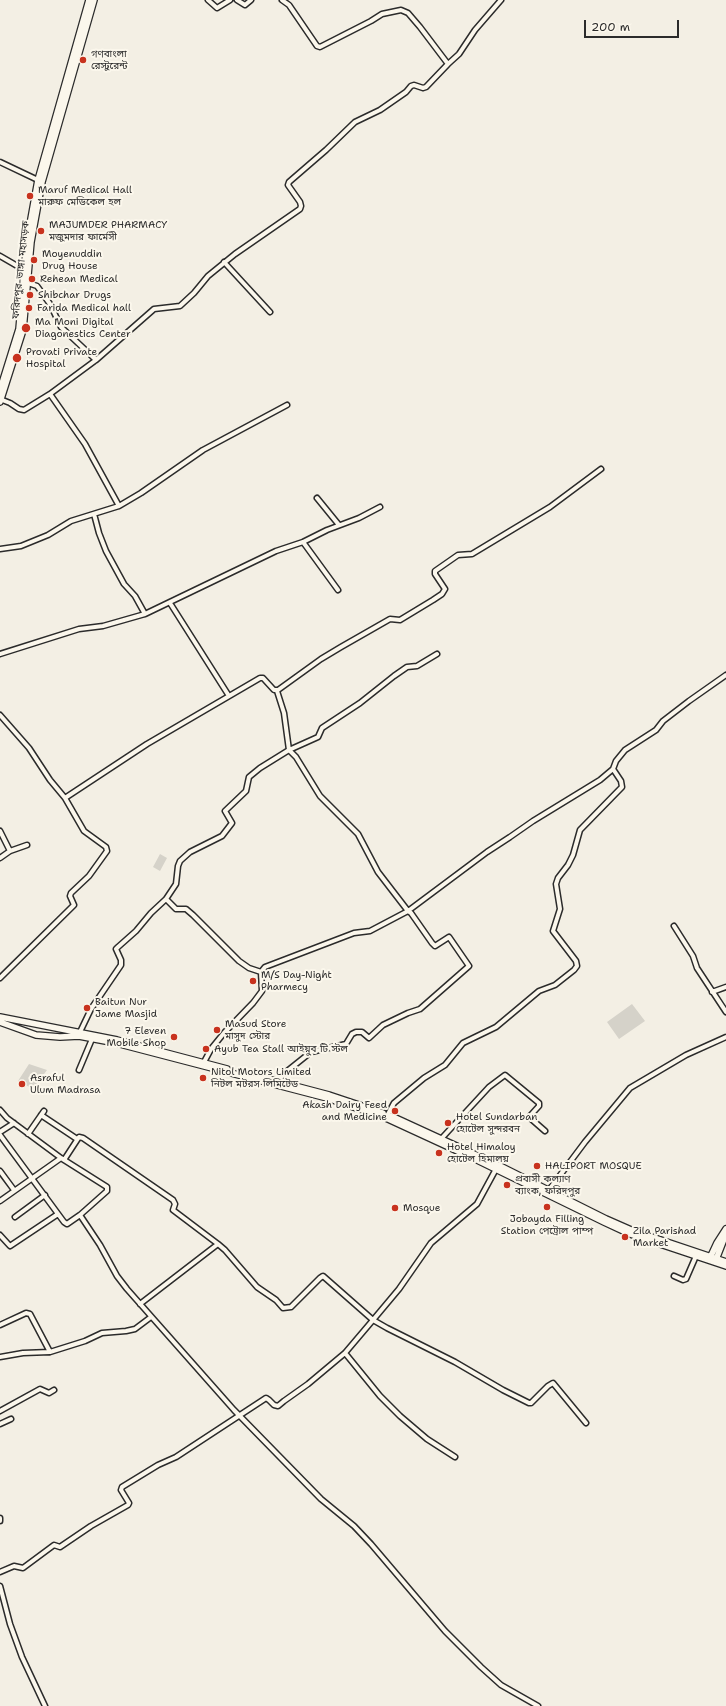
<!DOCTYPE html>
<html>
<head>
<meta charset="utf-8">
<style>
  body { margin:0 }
  #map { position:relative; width:726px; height:1706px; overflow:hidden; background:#f3efe4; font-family:"Shantell Sans",sans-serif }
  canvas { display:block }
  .scale { position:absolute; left:584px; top:20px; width:95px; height:18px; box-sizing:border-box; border:2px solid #2b2b2b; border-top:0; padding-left:5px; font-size:12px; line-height:14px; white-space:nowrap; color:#2b2b2b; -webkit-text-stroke:3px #fbf7ec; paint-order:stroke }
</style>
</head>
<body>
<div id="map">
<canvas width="726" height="1706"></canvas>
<div class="scale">200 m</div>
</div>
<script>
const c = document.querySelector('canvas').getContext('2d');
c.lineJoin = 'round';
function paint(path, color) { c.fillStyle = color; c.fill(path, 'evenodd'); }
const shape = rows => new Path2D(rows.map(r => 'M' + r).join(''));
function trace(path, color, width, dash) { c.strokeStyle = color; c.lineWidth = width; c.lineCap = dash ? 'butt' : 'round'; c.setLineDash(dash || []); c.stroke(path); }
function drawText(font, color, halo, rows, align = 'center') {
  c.font = font + ' "Shantell Sans","Noto Sans Bengali",sans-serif'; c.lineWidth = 4; c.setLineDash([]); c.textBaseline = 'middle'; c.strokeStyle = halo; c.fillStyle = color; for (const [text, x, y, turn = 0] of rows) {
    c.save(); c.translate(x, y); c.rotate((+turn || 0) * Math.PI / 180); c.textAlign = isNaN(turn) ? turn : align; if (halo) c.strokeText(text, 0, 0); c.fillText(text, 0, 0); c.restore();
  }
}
const green = shape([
  [160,854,167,858,160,871,153,867],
  [632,1004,645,1021,619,1039,607,1022],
  [29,1064,47,1070,33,1089,18,1081]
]);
const minor = shape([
  [208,0,217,8,230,0],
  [237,0,245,5,251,0],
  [282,0,289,5,317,46,320,47,371,21,382,14,401,10,408,13,420,27,448,64],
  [0,162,40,181],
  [0,256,26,271],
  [224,262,270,312],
  [28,283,37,286,50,304,61,327,96,360,154,309,180,306,194,293,208,276,235,254,300,209,301,206,300,202,288,185,289,182,326,150,355,122,380,110,406,92,411,86,414,85,423,88,426,87,448,64,459,54,475,30,501,0],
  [50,394,96,360],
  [0,399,10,403,19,409,24,410,50,394,85,444,119,506,71,521,48,535,21,546,0,549],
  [317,498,339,525],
  [119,506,141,493,203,450,287,405],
  [94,514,99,533,106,551,124,584,135,596,145,614],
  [303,542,338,590],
  [170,603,229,696],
  [0,654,79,629,103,626,145,614,276,551,303,542,327,530,359,518,380,507],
  [0,715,29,748,50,780,65,798,84,831,106,847,107,851,89,876,71,893,70,896,74,905,0,978],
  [65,798,147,744,260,678,263,678,274,690,278,690,321,659,341,647,390,619,400,620,433,600,442,594,445,589,435,574,435,571,458,555,472,554,550,507,601,469],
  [0,831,10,851],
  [0,858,10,851,27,845],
  [166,899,176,909,186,909,193,915,239,961,249,968,261,972],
  [674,926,693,956,697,968,726,1012],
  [712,992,726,987],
  [80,1032,91,1009,121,965,121,960,116,949,118,947,136,931,151,913,166,899,176,884,178,866,180,861,190,852,222,836,232,823,225,811,246,791,249,777,260,768,289,750,284,713,277,691],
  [203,1064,211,1049,224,1033,253,1003,262,991,261,972,265,967,354,933,370,931,408,911,487,852,510,837,533,821,600,780,613,769,616,761,625,750,656,730,663,721,689,701,726,675],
  [79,1070,92,1039],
  [278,1081,286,1072,311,1052,346,1044,352,1034,356,1032,362,1032,369,1038,383,1025,408,1013,420,1009,469,966,449,937,435,946,432,943,411,913,408,911,378,872,358,834,320,796,296,757,289,750,318,737,322,728,360,703,394,676,407,667,417,666,437,654],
  [0,1110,7,1118,61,1158,107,1187,107,1191,80,1215,100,1245,117,1276,127,1289,234,1410,321,1499,354,1526,371,1544,445,1631,481,1667,501,1685,538,1706],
  [41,1115,77,1139],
  [386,1118,394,1103,424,1078,445,1065,463,1043,496,1027,539,991,555,985,574,970,577,966,576,961,553,931,560,909,556,884,558,878,568,865,573,855,580,830,622,787,621,781,613,769],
  [0,1132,14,1123],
  [28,1134,44,1111],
  [0,1135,64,1222,67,1224,80,1215],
  [441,1139,489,1087,505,1075,539,1103,539,1106,529,1117,545,1131],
  [64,1160,79,1137,83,1138,173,1200,175,1204,173,1210,218,1244],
  [0,1171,14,1190],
  [549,1190,585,1142,630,1088,686,1055,726,1037],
  [0,1201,61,1158],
  [15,1217,45,1195],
  [0,1235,10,1246,58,1214],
  [674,1276,683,1280,686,1279,696,1256],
  [140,1304,218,1244,225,1250,257,1287,276,1300,283,1308,291,1307,320,1278,323,1276,373,1320,399,1289,431,1243,477,1204,496,1169],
  [0,1325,26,1313,30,1314,50,1352],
  [345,1353,380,1396,400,1416,427,1439,455,1457],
  [0,1357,23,1353,50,1352,85,1341,102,1333,126,1331,135,1329,151,1317],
  [0,1411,40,1389,49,1393,54,1390],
  [0,1424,11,1419],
  [0,1518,0,1521],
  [0,1572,14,1566,23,1568,54,1545,60,1547,91,1526,128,1505,129,1503,121,1490,122,1487,158,1465,176,1457,263,1400,266,1398,269,1400,274,1405,278,1406,284,1401,308,1384,345,1353,373,1320,387,1328,455,1362,503,1390,529,1403,531,1403,548,1386,553,1383,586,1423],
  [0,1586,10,1624,22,1657,45,1706]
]);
const highway = shape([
  [0,390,19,329,27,241,38,180,89,0],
  [0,402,23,330,31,242,42,182,94,0],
  [0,1017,117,1040,227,1069],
  [0,1022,36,1035,60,1037,79,1036,116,1043,327,1098,386,1118,475,1159,604,1222,630,1234,726,1266],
  [257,1076,329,1095,383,1113],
  [391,1116,502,1167,606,1219,631,1230,726,1262],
  [710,1258,717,1243,726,1229],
  [715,1262,726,1234]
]);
const markers = [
  [83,60,4,"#c8321e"],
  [30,196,4,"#c8321e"],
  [41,231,4,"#c8321e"],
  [34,260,4,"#c8321e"],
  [32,279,4,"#c8321e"],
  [30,295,4,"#c8321e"],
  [29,308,4,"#c8321e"],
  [26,328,5,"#c8321e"],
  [17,358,5,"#c8321e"],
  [253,981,4,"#c8321e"],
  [87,1008,4,"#c8321e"],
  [217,1030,4,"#c8321e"],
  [174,1037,4,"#c8321e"],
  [206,1049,4,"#c8321e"],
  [203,1078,4,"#c8321e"],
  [22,1084,4,"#c8321e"],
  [395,1111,4,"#c8321e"],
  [448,1123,4,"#c8321e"],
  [439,1153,4,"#c8321e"],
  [537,1166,4,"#c8321e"],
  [507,1185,4,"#c8321e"],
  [547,1207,4,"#c8321e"],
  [395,1208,4,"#c8321e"],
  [625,1237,4,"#c8321e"]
];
const poiNames = [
  ["গণবাংলা",91,54],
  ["রেস্টুরেন্ট",91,66],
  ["Maruf Medical Hall",38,190],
  ["মারুফ মেডিকেল হল",38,202],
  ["MAJUMDER PHARMACY",49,225],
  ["মজুমদার ফার্মেসী",49,237],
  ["Moyenuddin",42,254],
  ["Drug House",42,266],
  ["Rehean Medical",40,279],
  ["Shibchar Drugs",38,295],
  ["Farida Medical hall",37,308],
  ["Ma Moni Digital",35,322],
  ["Diagonestics Center",35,334],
  ["Provati Private",26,352],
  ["Hospital",26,364],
  ["M/S Day-Night",261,975],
  ["Pharmecy",261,987],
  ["Baitun Nur",95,1002],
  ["Jame Masjid",95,1014],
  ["Masud Store",225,1024],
  ["মাসুদ স্টোর",225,1036],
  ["7 Eleven",166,1031,"right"],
  ["Mobile Shop",166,1043,"right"],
  ["Ayub Tea Stall আইয়ুব টি স্টল",214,1049],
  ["Nitol Motors Limited",211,1072],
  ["নিটল মটরস লিমিটেড",211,1084],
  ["Asraful",30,1078],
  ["Ulum Madrasa",30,1090],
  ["Akash Dairy Feed",387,1105,"right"],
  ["and Medicine",387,1117,"right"],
  ["Hotel Sundarban",456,1117],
  ["হোটেল সুন্দরবন",456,1129],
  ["Hotel Himaloy",447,1147],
  ["হোটেল হিমালয়",447,1159],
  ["HALIPORT MOSQUE",545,1166],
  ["প্রবাসী কল্যাণ",515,1179],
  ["ব্যাংক, ফরিদপুর",515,1191],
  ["Mosque",403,1208],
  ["Jobayda Filling",547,1219,"center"],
  ["Station পেট্রোল পাম্প",547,1231,"center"],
  ["Zila Parishad",633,1231],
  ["Market",633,1243]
];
const streetNames = [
  ["ফরিদপুর-ভাঙ্গা মহাসড়ক",21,270,-84]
];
paint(green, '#d5d2c9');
trace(minor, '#2b2b2b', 7);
trace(highway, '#2b2b2b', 8);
trace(minor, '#fbf7ec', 4);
trace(highway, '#fbf7ec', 5.5);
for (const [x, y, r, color] of markers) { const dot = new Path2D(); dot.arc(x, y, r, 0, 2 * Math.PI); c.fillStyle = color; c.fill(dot); trace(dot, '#fbf7ec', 1.5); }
drawText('10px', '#2b2b2b', '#fbf7ec', poiNames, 'left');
drawText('10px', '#2b2b2b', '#fbf7ec', streetNames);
</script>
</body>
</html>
